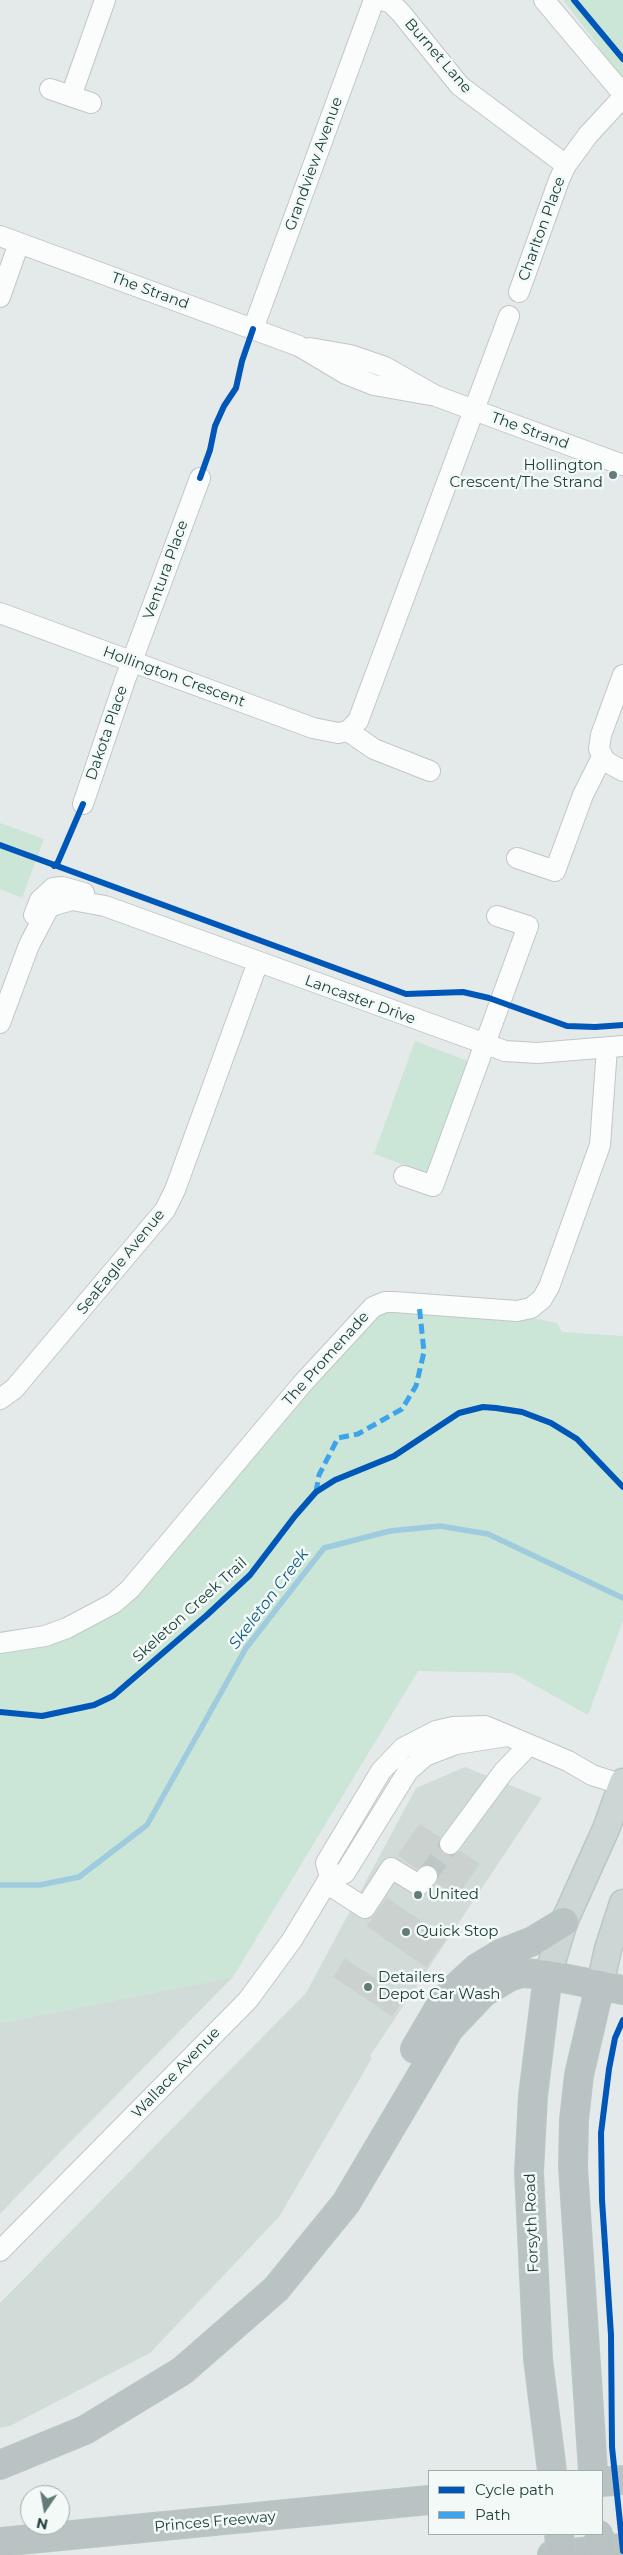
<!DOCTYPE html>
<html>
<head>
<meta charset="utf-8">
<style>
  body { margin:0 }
  #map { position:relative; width:623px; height:2555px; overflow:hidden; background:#e4eae9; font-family:Montserrat,sans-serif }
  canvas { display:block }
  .legend { position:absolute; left:428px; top:2470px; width:175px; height:65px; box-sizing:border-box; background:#f2f9f7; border:1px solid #9eafac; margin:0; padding:6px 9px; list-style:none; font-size:15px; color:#1f403c }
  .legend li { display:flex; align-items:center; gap:10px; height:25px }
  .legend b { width:25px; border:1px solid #9eafac }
  .north { position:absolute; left:20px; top:2485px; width:50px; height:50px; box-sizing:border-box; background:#f2f9f7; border:1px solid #9eafac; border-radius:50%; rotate:192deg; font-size:14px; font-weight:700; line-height:20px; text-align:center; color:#1f403c }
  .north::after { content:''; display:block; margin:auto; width:18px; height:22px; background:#647c79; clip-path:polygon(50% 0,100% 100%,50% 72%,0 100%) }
</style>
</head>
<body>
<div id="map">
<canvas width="623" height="2555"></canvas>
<ul class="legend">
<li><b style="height:6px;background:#0057b8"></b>Cycle path</li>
<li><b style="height:6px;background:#3da4ec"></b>Path</li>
</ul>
<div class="north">N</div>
</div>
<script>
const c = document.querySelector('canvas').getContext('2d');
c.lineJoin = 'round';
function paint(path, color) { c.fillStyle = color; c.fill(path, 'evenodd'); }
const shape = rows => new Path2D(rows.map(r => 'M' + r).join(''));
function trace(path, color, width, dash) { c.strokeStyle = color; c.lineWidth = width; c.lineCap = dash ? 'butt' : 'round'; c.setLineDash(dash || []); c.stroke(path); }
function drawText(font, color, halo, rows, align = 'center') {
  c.font = font + ' Montserrat,sans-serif'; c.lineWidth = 5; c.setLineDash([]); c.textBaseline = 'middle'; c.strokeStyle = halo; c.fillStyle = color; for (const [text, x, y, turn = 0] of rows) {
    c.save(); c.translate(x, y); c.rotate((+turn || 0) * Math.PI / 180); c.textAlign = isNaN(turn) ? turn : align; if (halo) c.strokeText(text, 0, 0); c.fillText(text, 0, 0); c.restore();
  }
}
const built = shape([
  [465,1767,542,1798,370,2056,372,2058,279,2217,150,2353,10,2426,0,2428,0,2303,306,1993,416,1788],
  [233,1977,16,2197,0,2214,0,2023]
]);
const green = shape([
  [563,0,623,0,623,82,598,53,598,45],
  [0,823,44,839,22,898,0,889],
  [415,1041,471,1062,429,1174,374,1154],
  [384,1310,527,1317,557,1323,562,1332,623,1336,623,1621,588,1715,513,1673,418,1671,233,1977,0,2023,0,1650,84,1629,369,1321]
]);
const stream = shape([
  [0,1885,40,1885,79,1877,147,1825,246,1648,324,1548,390,1531,440,1526,488,1534,623,1598]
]);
const building = shape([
  [420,1824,440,1838,439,1848,443,1854,454,1855,460,1851,479,1864,457,1897,437,1882,438,1873,434,1867,424,1865,417,1869,398,1855,420,1824],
  [387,1898,446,1939,426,1967,367,1926,387,1898],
  [345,1959,404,1998,392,2016,334,1977,345,1959]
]);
const minorTunnel = shape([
  [427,1876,450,1844]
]);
const minor = shape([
  [382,0,391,3,401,13,460,86,566,165],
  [544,0,623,94],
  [50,89,91,103],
  [71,96,105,0],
  [0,236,299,346,346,374,374,385,436,396],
  [519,292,559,180,566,165,588,135,623,97],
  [0,297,19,243],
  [253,329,374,0],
  [310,348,350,355,385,367,436,396,623,465],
  [0,613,313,728,338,733,348,731,358,721,361,713,509,316],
  [623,675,601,735,599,749,605,761,623,771],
  [348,731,374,749,430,771],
  [83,804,125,680,200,478],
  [517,858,555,871,583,795,602,757],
  [34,915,40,900,53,888,62,887,84,893],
  [0,1023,29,945,48,909,54,905,72,900,105,906,505,1051,537,1053,623,1046],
  [404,1176,433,1186,528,926,497,916],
  [0,1399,14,1389,165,1210,175,1190,258,962],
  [0,1643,45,1636,67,1628,114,1603,130,1589,302,1384,373,1307,385,1302,394,1302,517,1311,531,1308,542,1299,549,1287,600,1145,607,1048],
  [450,1844,504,1771,529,1745],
  [330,1877,326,1863,381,1771,403,1748,436,1731,453,1727,485,1726,568,1761,592,1775,623,1785],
  [326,1883,365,1908,391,1868,419,1885,427,1876],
  [0,2251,248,2000,292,1940,330,1877,345,1873,408,1771,425,1756,456,1744,507,1736]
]);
const major = shape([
  [548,1975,564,1922,606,1829,623,1782],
  [600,1985,608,1949,623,1903]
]);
const highway = shape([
  [548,1975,533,2096,529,2172,538,2359,552,2471],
  [415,2049,439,2008,452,1991,477,1968,500,1954,533,1941,564,1922],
  [0,2465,85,2430,182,2371,276,2289,346,2203,449,2029,483,1993,509,1977,522,1973,548,1975,623,1990],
  [593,2471,573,2167,574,2120,579,2075,600,1985],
  [602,2482,623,2480],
  [0,2542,429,2500],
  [552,2555,623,2548]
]);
const highwayBridge = shape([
  [559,2534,561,2555],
  [599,2534,602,2555]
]);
const quiet = shape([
  [316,1492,319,1475,338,1438,358,1434,402,1409,416,1386,424,1352,419,1304]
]);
const cycleway = shape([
  [574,0,623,59],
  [200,478,210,450,215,426,224,406,236,388,242,361,253,329],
  [0,845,406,994,463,992,489,998,567,1026,595,1027,623,1025],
  [54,866,58,862,83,804],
  [0,1712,42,1716,94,1705,113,1696,207,1615,250,1575,295,1516,316,1492,335,1480,394,1456,459,1413,483,1407,496,1408,522,1412,551,1423,577,1439,623,1487],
  [623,2020,615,2038,609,2069,601,2133,602,2200,611,2335,612,2447,623,2551]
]);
const markers = [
  [613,475,5,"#647c79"],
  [418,1895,5,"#647c79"],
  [406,1932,5,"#647c79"],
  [368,1987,5,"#647c79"]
];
const streetNames = [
  ["Burnet Lane",438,56,49],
  ["Grandview Avenue",314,164,-70],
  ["Charlton Place",542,229,-70],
  ["The Strand",150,291,20],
  ["The Strand",530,431,20],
  ["Ventura Place",166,570,-70],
  ["Hollington Crescent",174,677,20],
  ["Dakota Place",107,733,-71],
  ["Lancaster Drive",360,1000,20],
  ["SeaEagle Avenue",121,1262,-51],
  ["The Promenade",326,1359,-48],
  ["Skeleton Creek Trail",190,1610,-42],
  ["Wallace Avenue",176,2073,-46],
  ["Forsyth Road",532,2223,-92],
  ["Princes Freeway",215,2522,-5]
];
const poiNames = [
  ["Hollington",603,466,"right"],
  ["Crescent/The Strand",603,483,"right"],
  ["United",428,1895],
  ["Quick Stop",416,1932],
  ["Detailers",378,1978],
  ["Depot Car Wash",378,1995]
];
const waterNames = [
  ["Skeleton Creek",269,1599,-53]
];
paint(built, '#d1dcd9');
paint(green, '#cbe5d7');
trace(stream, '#9fcbde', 5.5);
paint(building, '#cad1cf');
trace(building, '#ccd3d2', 1);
trace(minorTunnel, '#bdc8c6', 20, [20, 10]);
trace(minor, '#c1c7c6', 22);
trace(major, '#bcc7c5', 29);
trace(highway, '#bcc7c5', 30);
trace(minor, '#fbfcfc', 20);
trace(major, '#ccd6d5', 26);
trace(highway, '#bac3c3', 28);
trace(highwayBridge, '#bcc7c5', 30, []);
trace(highwayBridge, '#bac3c3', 28);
trace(quiet, '#3da4ec', 5, [10, 5]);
trace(cycleway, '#0057b8', 6);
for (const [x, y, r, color] of markers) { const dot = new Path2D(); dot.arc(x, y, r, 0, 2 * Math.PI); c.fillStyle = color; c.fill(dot); trace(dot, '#f2f9f7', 2); }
drawText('15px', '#1f403c', '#f2f9f7', streetNames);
drawText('15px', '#1f403c', '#f2f9f7', poiNames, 'left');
drawText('italic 16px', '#125f83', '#f2f9f7', waterNames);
</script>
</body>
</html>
